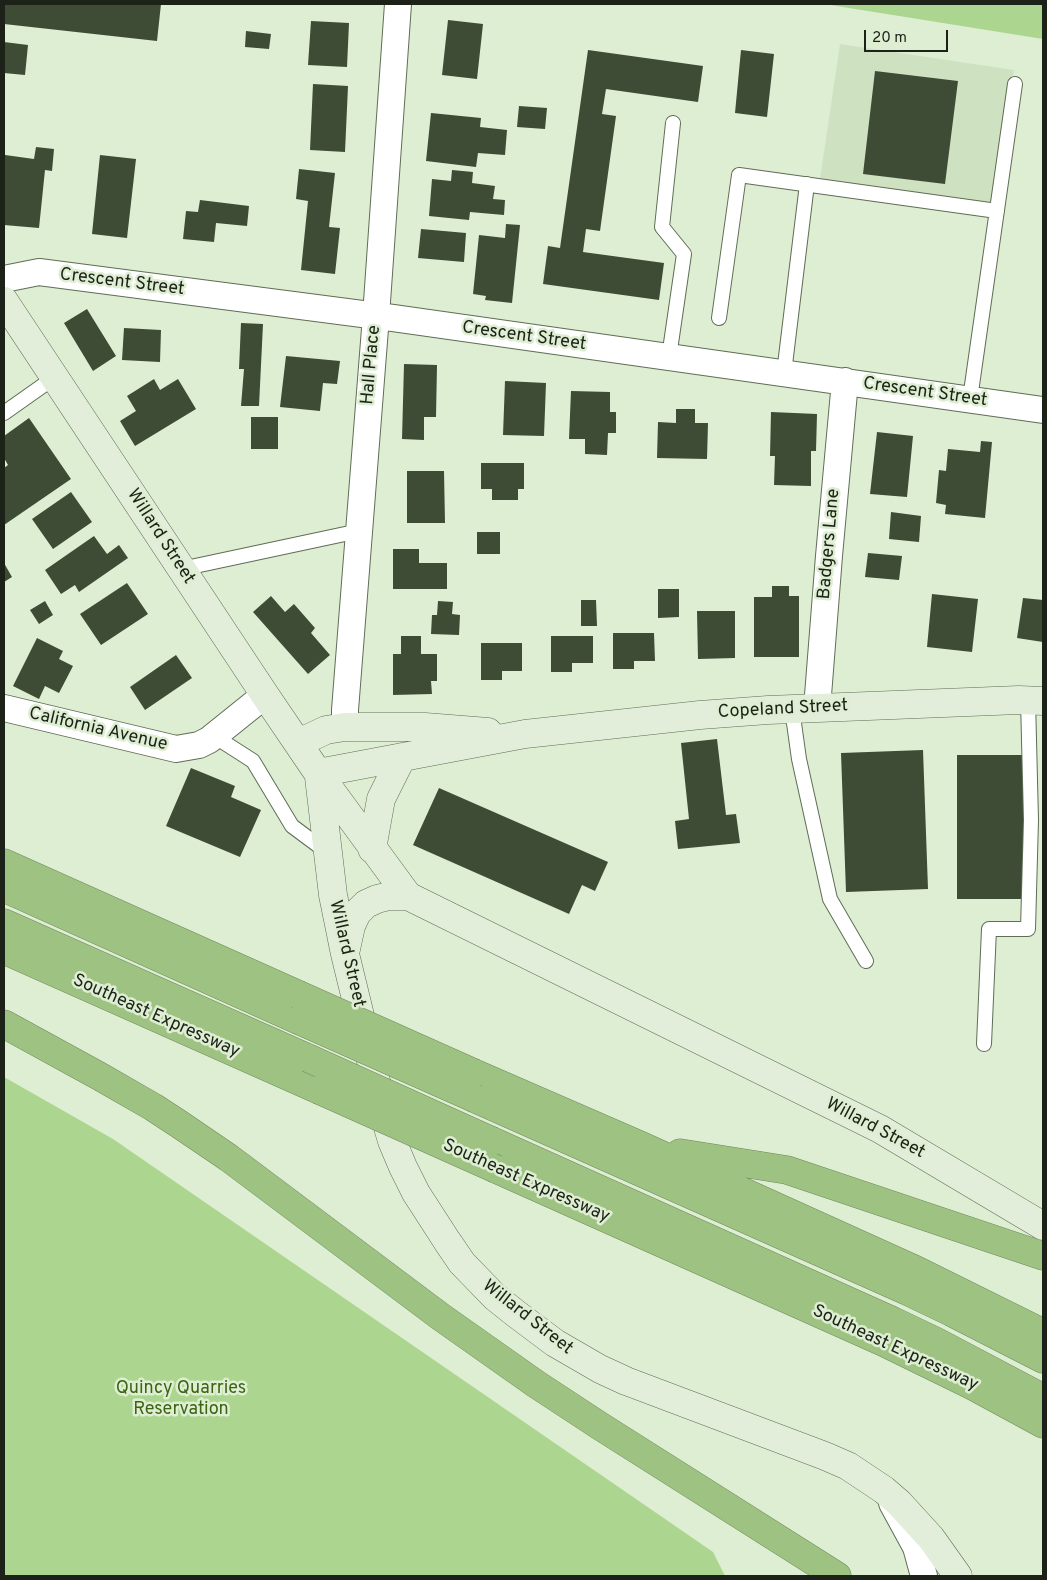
<!DOCTYPE html>
<html>
<head>
<meta charset="utf-8">
<style>
  body { margin:0 }
  #map { position:relative; width:1047px; height:1580px; overflow:hidden; background:#deeed3; font-family:Overpass,sans-serif }
  canvas { display:block }
  .frame { position:absolute; inset:0; border:5px solid #1c2218; pointer-events:none }
  .scale { position:absolute; left:864px; top:30px; width:84px; height:22px; box-sizing:border-box; border:2px solid #1c2218; border-top:0; padding-left:6px; font-size:15px; line-height:18px; white-space:nowrap; color:#1c2218; -webkit-text-stroke:4px #deeed3; paint-order:stroke }
</style>
</head>
<body>
<div id="map">
<canvas width="1047" height="1580"></canvas>
<div class="frame"></div>
<div class="scale">20 m</div>
</div>
<script>
const c = document.querySelector('canvas').getContext('2d');
c.lineJoin = 'round';
function paint(path, color) { c.fillStyle = color; c.fill(path, 'evenodd'); }
const shape = rows => new Path2D(rows.map(r => 'M' + r).join(''));
function trace(path, color, width, dash) { c.strokeStyle = color; c.lineWidth = width; c.lineCap = dash ? 'butt' : 'round'; c.setLineDash(dash || []); c.stroke(path); }
function drawText(font, color, halo, rows, align = 'center') {
  c.font = font + ' Overpass,sans-serif'; c.lineWidth = 5; c.setLineDash([]); c.textBaseline = 'middle'; c.strokeStyle = halo; c.fillStyle = color; for (const [text, x, y, turn = 0] of rows) {
    c.save(); c.translate(x, y); c.rotate((+turn || 0) * Math.PI / 180); c.textAlign = isNaN(turn) ? turn : align; if (halo) c.strokeText(text, 0, 0); c.fillText(text, 0, 0); c.restore();
  }
}
const built = shape([
  [840,44,1014,70,994,206,820,179]
]);
const green = shape([
  [824,4,1043,4,1043,39],
  [4,1077,113,1139,713,1552,725,1576,4,1576]
]);
const building = shape([
  [4,4,161,4,157,41,4,24],
  [448,20,483,24,477,79,442,75],
  [311,21,349,23,347,67,308,65],
  [246,31,271,34,269,49,245,47],
  [4,42,28,45,25,75,4,73],
  [588,50,703,66,698,102,606,89,602,114,616,116,600,231,586,229,583,252,664,263,659,300,543,284,548,246,560,248],
  [741,50,774,54,767,117,735,113],
  [875,71,958,81,945,184,863,174],
  [313,84,348,86,345,152,310,150],
  [519,106,547,108,545,129,517,127],
  [431,113,481,118,480,127,507,130,505,155,478,153,476,167,426,161],
  [36,147,54,149,52,171,45,170,39,228,4,225,4,169,5,155,34,159],
  [100,155,136,159,127,238,92,234],
  [299,169,335,173,329,227,340,228,335,274,301,270,308,201,296,199],
  [452,170,473,172,472,183,495,186,493,199,505,200,504,215,470,212,469,220,429,216,432,179,451,181],
  [200,200,249,206,247,226,216,223,214,242,183,239,186,211,198,212],
  [506,224,520,225,512,303,485,300,486,296,473,294,479,235,505,238],
  [421,229,466,233,464,262,418,258],
  [87,309,116,356,93,371,64,323],
  [241,323,263,324,259,406,241,406,244,369,239,369],
  [124,328,161,330,160,362,122,360],
  [286,356,340,361,337,384,323,383,320,411,280,407],
  [404,364,437,365,436,417,424,417,424,440,402,439],
  [154,379,160,390,178,379,196,409,135,446,120,421,136,411,127,396],
  [505,381,546,383,544,436,503,435],
  [571,391,610,392,610,412,616,412,616,433,608,433,607,455,585,454,585,439,569,439],
  [676,409,695,409,695,423,708,423,707,459,657,458,658,422,676,423],
  [771,412,817,414,816,451,811,451,811,486,774,485,775,456,770,456],
  [251,417,278,417,278,449,251,449],
  [29,418,71,479,4,525,4,468,8,465,4,458,4,436],
  [877,432,913,436,907,497,870,494],
  [981,441,992,442,985,518,945,514,946,505,936,503,939,470,946,471,948,449,980,452],
  [481,463,524,463,524,489,518,489,518,500,492,500,492,489,481,489],
  [407,471,444,471,445,523,407,523],
  [71,492,92,522,53,549,32,519],
  [891,512,921,516,919,542,889,539],
  [477,532,500,532,500,554,477,554],
  [94,536,107,554,119,545,128,558,79,592,75,585,61,594,45,570],
  [393,549,419,549,419,563,447,563,447,589,393,589],
  [868,553,902,556,899,580,865,577],
  [4,563,12,577,4,582],
  [127,583,148,614,101,645,80,614],
  [772,586,789,586,789,596,799,596,799,657,754,657,754,597,772,597],
  [658,589,679,589,679,617,658,618],
  [932,594,978,599,972,652,927,647],
  [271,596,285,612,294,604,315,628,311,633,330,655,308,674,253,612],
  [1023,598,1043,600,1043,642,1017,638],
  [581,600,596,600,597,626,581,626],
  [45,601,53,615,39,624,30,610],
  [438,601,453,602,452,614,460,615,459,635,431,634,432,615,437,615],
  [697,611,735,611,735,658,698,659],
  [613,633,654,633,655,661,634,661,634,669,613,669],
  [401,636,421,636,421,654,437,654,437,681,431,681,432,694,393,695,393,654,401,654],
  [551,636,593,636,593,663,572,663,572,672,551,672],
  [37,638,63,651,59,659,73,666,59,693,45,686,39,699,13,686],
  [481,643,522,643,522,671,502,671,502,680,481,680],
  [176,655,192,678,145,710,130,687],
  [717,739,726,815,736,814,740,843,678,849,675,821,689,819,681,743],
  [923,750,928,889,846,892,841,753],
  [957,755,1025,755,1025,899,957,899],
  [191,768,235,786,231,797,261,810,240,857,166,826],
  [439,788,608,862,595,891,582,885,569,914,413,845]
]);
const service = shape([
  [719,318,739,175,997,211],
  [669,357,684,254,662,227,673,123],
  [784,373,807,184],
  [970,399,1015,84],
  [4,413,55,377],
  [181,569,359,531],
  [792,709,799,759,830,899,866,961],
  [214,736,253,761,292,826,327,852],
  [984,1044,989,929,1028,929,1031,820,1028,700]
]);
const minor = shape([
  [4,279,39,272,393,318,1043,410],
  [4,708,176,749,199,745,209,740,265,695],
  [817,708,829,556,845,381],
  [345,727,345,710,376,316,398,4],
  [892,1503,916,1547,924,1576]
]);
const secondary = shape([
  [4,301,265,695,318,773,408,896,880,1129,1043,1226],
  [299,745,307,739,326,730,345,727,425,727,488,732],
  [318,773,525,734,700,715,768,710,1019,700,1043,701],
  [319,777,333,895,345,954,384,1114,392,1141,403,1167,416,1193,447,1241,462,1263,495,1297,515,1313,555,1343,600,1369,626,1381,825,1456,848,1466,884,1490,899,1503,931,1538,958,1576],
  [372,849,381,799,402,757],
  [346,949,351,926,357,913,366,904,377,899,389,896,408,896]
]);
const motorway = shape([
  [4,863,297,994],
  [4,888,298,1020],
  [4,923,308,1058],
  [4,950,319,1090],
  [4,1024,99,1076,153,1107,179,1124,229,1158,441,1317,536,1384,600,1426,837,1576],
  [474,1073,642,1146,916,1270,1043,1333],
  [476,1099,907,1291,951,1312,1043,1359],
  [492,1141,893,1321,937,1342,1043,1398],
  [680,1153,787,1170,1043,1256],
  [496,1169,883,1342,973,1386,1043,1424]
]);
const motorwayBridge = shape([
  [297,994,474,1073],
  [298,1020,476,1099],
  [308,1058,492,1141],
  [319,1090,496,1169]
]);
const streetNames = [
  ["Crescent Street",122,283,7],
  ["Crescent Street",524,337,8],
  ["Hall Place",372,365,-85],
  ["Crescent Street",925,393,8],
  ["Willard Street",160,537,57],
  ["Badgers Lane",830,544,-85],
  ["Copeland Street",783,710,-3],
  ["California Avenue",98,730,13],
  ["Willard Street",346,954,77],
  ["Southeast Expressway",156,1017,24],
  ["Willard Street",875,1129,28],
  ["Southeast Expressway",526,1182,24],
  ["Willard Street",527,1318,38],
  ["Southeast Expressway",895,1349,25]
];
const parkNames = [
  ["Quincy Quarries",181,1389],
  ["Reservation",181,1410]
];
paint(built, '#cee2c2');
paint(green, '#acd68f');
paint(building, '#3e4b35');
trace(service, '#5f6d55', 16);
trace(minor, '#5f6d55', 28);
trace(secondary, '#5f6d55', 29);
trace(motorway, '#708a5d', 29);
trace(service, '#fff', 14);
trace(minor, '#fff', 26);
trace(secondary, '#e2edda', 28);
trace(motorway, '#9dc282', 28);
trace(motorwayBridge, '#708a5d', 29, []);
trace(motorwayBridge, '#9dc282', 28);
drawText('18px', '#1c2218', '#deeed3', streetNames);
drawText('18px', '#3c6413', '#deeed3', parkNames);
</script>
</body>
</html>
